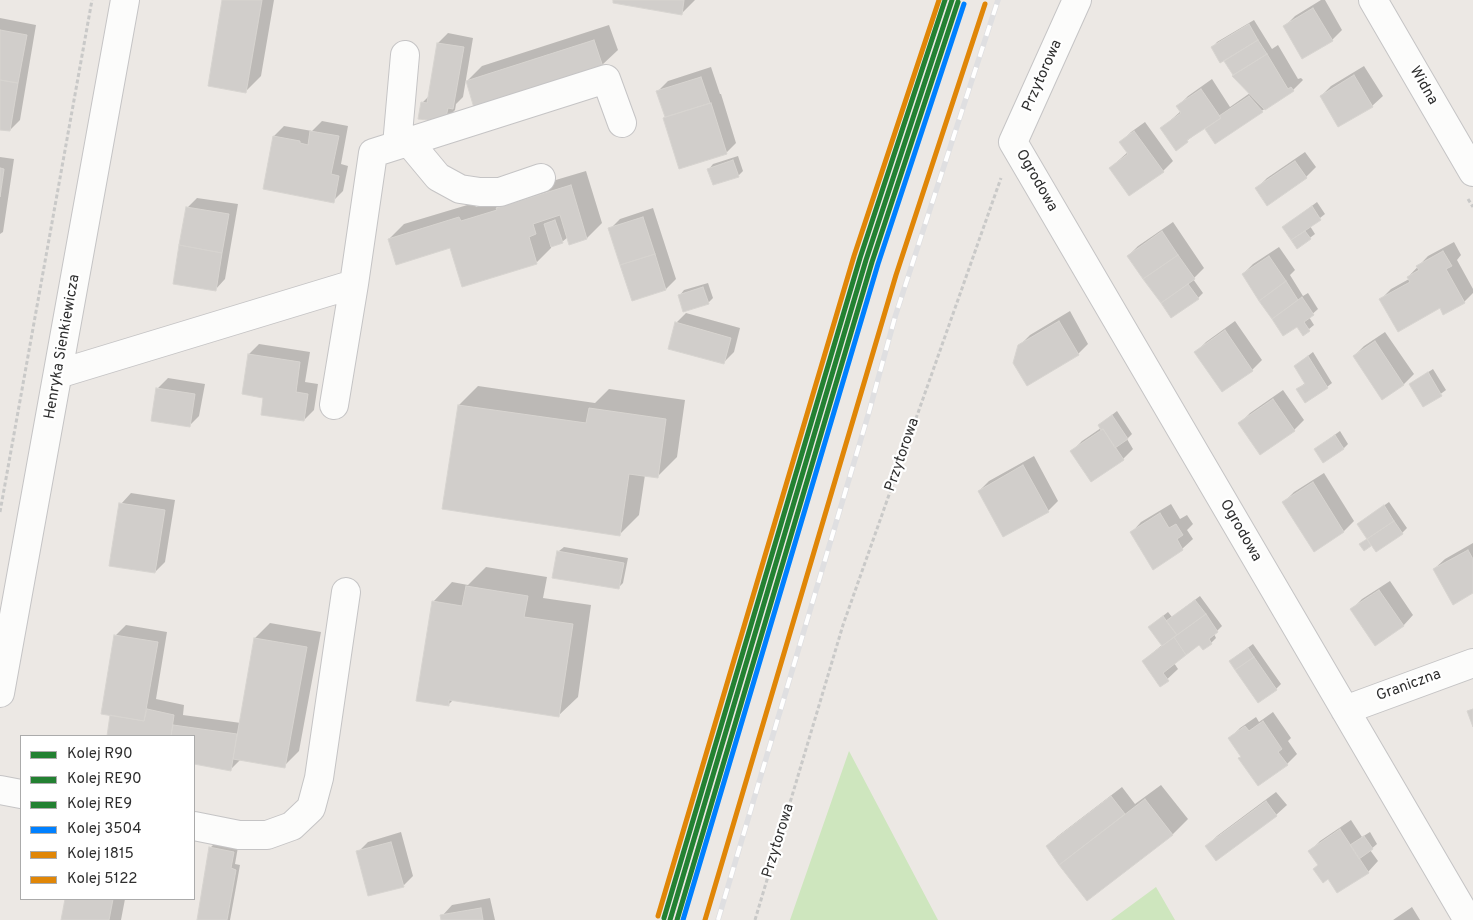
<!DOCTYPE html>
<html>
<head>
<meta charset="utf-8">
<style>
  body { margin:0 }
  #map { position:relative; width:1473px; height:920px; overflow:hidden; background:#ece8e4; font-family:Overpass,sans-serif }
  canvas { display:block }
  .legend { position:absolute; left:20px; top:735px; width:175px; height:165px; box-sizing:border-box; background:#fff; border:1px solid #ababab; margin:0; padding:6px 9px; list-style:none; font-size:15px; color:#2e2e2e }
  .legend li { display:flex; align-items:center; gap:10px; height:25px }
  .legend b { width:25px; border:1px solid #ababab }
</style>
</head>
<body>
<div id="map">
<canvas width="1473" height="920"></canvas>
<ul class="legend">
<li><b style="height:6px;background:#238132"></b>Kolej R90</li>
<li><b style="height:6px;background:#238132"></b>Kolej RE90</li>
<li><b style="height:6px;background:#238132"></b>Kolej RE9</li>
<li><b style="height:6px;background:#0080ff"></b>Kolej 3504</li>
<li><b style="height:6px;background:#e08607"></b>Kolej 1815</li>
<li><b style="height:6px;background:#e08607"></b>Kolej 5122</li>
</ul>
</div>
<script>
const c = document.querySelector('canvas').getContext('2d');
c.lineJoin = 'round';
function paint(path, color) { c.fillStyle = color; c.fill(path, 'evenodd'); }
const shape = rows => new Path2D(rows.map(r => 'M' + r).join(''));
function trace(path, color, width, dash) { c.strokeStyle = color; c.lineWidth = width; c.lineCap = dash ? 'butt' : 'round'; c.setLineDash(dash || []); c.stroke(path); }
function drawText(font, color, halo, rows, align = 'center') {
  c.font = font + ' Overpass,sans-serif'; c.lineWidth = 4.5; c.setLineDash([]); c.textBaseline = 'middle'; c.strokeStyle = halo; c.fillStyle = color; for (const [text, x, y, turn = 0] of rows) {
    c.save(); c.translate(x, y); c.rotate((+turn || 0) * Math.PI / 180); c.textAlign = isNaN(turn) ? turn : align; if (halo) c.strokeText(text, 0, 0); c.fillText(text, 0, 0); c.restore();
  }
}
const green = shape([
  [849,751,938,920,790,920],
  [1156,887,1175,920,1111,920]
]);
const shadow = shape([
  [223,0,274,0,261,76,246,91],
  [615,0,695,0,681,14],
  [1321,0,1325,0,1342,30,1332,40,1285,26,1295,16],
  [0,18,36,25,20,120,10,130,0,128],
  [1254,20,1272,49,1278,45,1298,79,1301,78,1303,80,1293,90,1215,142,1205,127,1176,149,1162,128,1181,111,1178,106,1188,96,1212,79,1230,107,1250,93,1235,75,1225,59,1213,47,1217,42],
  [609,25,618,50,602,65,475,106,467,81,482,66],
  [448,33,473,38,463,97,456,104,455,110,445,121,422,103,429,96,438,43],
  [1364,66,1383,96,1372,106,1339,126,1321,96,1331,86],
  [711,67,720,94,721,94,736,143,726,153,680,167,658,91,668,81],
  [322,121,348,126,341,164,348,166,343,191,333,201,274,136,284,126,312,131],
  [1145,122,1173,161,1163,171,1110,168,1128,152,1121,142,1131,132],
  [1305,152,1316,167,1306,177,1257,188,1267,178],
  [738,156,743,171,738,176,709,169,713,164],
  [0,157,14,159,3,232,0,234],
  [586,171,602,223,587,238,568,237,562,242,551,246,551,248,536,263,451,247,389,239,404,224,474,203,476,207,508,197,512,193],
  [197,198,238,204,225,279,215,290,187,208],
  [1317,202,1325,214,1310,226,1315,234,1298,247,1284,227],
  [653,208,676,279,666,289,610,229,620,219],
  [1173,222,1204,268,1193,279,1203,293,1198,298,1162,303,1128,256,1138,246],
  [1454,242,1461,255,1457,260,1473,289,1473,293,1464,302,1444,313,1440,306,1381,299,1391,289,1409,279,1408,277,1428,256],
  [1279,247,1295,270,1290,275,1303,296,1308,293,1318,309,1309,317,1314,325,1303,334,1297,325,1243,274,1253,264],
  [708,283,713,298,708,303,680,295,684,290],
  [1070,311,1088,344,1078,354,1019,346,1030,335],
  [686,313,740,328,734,352,723,363,676,323],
  [1235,321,1262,360,1252,370,1196,352,1206,342],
  [1385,332,1414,374,1404,384,1383,398,1354,356,1364,346],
  [259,344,310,352,305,382,318,384,314,410,304,420,265,397,249,354],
  [1313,352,1332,383,1327,387,1298,389,1305,383,1295,366],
  [1433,369,1446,390,1424,406,1410,384],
  [168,378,205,384,199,416,189,426,158,388],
  [478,386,595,403,609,389,685,400,677,457,657,477,645,475,639,515,620,534,459,405],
  [1283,390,1304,420,1294,430,1240,423,1250,413],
  [1117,411,1132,434,1127,439,1133,449,1123,459,1072,451,1082,441,1101,428,1099,425],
  [1340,431,1348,444,1343,449,1315,449],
  [1034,456,1058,501,1048,511,979,491,989,481],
  [1324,473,1354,521,1344,531,1315,550,1284,502,1294,492],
  [131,493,175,500,165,562,155,572,121,504],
  [1389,502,1407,528,1402,533,1372,544,1364,549,1361,544,1368,538,1358,524],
  [1171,504,1180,519,1187,515,1193,524,1187,530,1193,539,1182,549,1131,533,1141,522],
  [1473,543,1473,592,1434,569,1445,559],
  [564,547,628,558,623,583,618,588,559,551],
  [486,567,547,577,543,598,591,605,578,697,558,716,453,700,448,705,433,602,452,582,468,585],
  [1390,581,1413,615,1403,626,1352,609,1362,599],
  [1200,596,1222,626,1214,634,1216,638,1211,643,1203,648,1200,644,1174,663,1178,669,1161,685,1143,661,1162,645,1154,623,1168,612,1172,617],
  [270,623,321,632,299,751,284,766,241,759,230,770,194,763,194,736,108,736,112,714,116,635,126,625,167,632,156,699,184,705,183,715,241,723,255,638],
  [1253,644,1281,684,1276,689,1235,657],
  [1273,712,1291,738,1288,741,1297,754,1287,764,1242,756,1230,738,1240,728,1256,717,1259,722],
  [1161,785,1188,819,1173,834,1087,899,1047,846,1058,836,1122,787,1135,804],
  [1276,792,1287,805,1276,815,1216,860,1207,846,1217,836],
  [1351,820,1362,837,1370,832,1377,844,1370,850,1378,861,1368,872,1319,865,1310,851,1320,841],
  [401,832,413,876,403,886,358,852,368,842],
  [215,843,238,847,235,864,240,865,230,920,199,920,210,848],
  [490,898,495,920,442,920,442,916,452,905],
  [66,899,125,899,121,920,62,920],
  [1412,907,1420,920,1393,920]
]);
const building = shape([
  [222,0,262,0,246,93,208,86,222,0],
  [613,0,684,0,682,15,613,3,613,0],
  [1313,8,1333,41,1302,59,1283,26,1313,8],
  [1249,24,1258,40,1220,63,1211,47,1249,24],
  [0,30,27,35,18,83,0,80,0,30],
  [594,40,603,67,474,108,466,81,594,40],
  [1258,40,1267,54,1233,75,1224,61,1258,40],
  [437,43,464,47,453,109,448,108,445,122,418,119,421,102,427,103,437,43],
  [1267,54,1288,89,1291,87,1294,91,1265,110,1232,76,1267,54],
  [1354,75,1373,107,1338,127,1320,96,1354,75],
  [701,77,710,103,665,117,656,91,701,77],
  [0,80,18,83,10,131,0,130,0,80],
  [1201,89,1221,118,1187,140,1188,142,1176,151,1160,128,1181,113,1176,106,1201,89],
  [1249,96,1263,112,1215,144,1205,129,1221,118,1219,116,1249,96],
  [711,103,727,154,679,169,663,118,711,103],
  [310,131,339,136,331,174,339,176,334,203,263,189,273,136,300,141,300,143,308,145,310,131],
  [1134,131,1164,172,1129,196,1109,168,1128,154,1119,142,1134,131],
  [733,160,739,177,713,185,707,169,733,160],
  [1295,161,1307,178,1267,206,1255,188,1295,161],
  [0,168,4,169,0,197,0,168],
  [571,185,587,239,569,245,560,215,533,224,536,234,529,237,537,264,462,287,450,248,396,265,388,239,459,217,461,221,497,210,496,208,571,185],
  [1312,206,1321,220,1291,240,1282,227,1312,206],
  [186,207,229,214,222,253,179,245,186,207],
  [643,217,655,254,620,265,608,228,643,217],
  [555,220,563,243,551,247,544,224,555,220],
  [1162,231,1178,255,1143,279,1127,256,1162,231],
  [1305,231,1311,239,1297,249,1291,240,1305,231],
  [179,245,222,253,216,291,173,284,179,245],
  [1443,251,1452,266,1446,269,1465,303,1443,315,1440,308,1398,332,1379,299,1410,282,1407,277,1419,270,1416,266,1443,251],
  [655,254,666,290,632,301,620,265,655,254],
  [1178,255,1195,279,1161,303,1143,279,1178,255],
  [1269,256,1286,281,1259,301,1242,274,1269,256],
  [1286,281,1298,300,1272,319,1259,301,1286,281],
  [1188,284,1199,299,1171,318,1161,303,1188,284],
  [703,287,709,304,683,312,678,295,703,287],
  [1302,297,1314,315,1304,322,1310,331,1303,336,1297,327,1283,336,1272,319,1302,297],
  [1059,321,1079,355,1027,386,1013,363,1018,345,1059,321],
  [675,322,731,338,724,364,668,349,675,322],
  [1225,330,1253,371,1222,392,1194,352,1225,330],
  [1375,341,1404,385,1382,400,1353,356,1375,341],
  [248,354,300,362,296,392,308,394,304,421,261,415,263,398,242,394,248,354],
  [1308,356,1328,388,1305,403,1296,389,1305,384,1294,366,1308,356],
  [1428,372,1442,396,1423,407,1409,384,1428,372],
  [156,388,195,394,190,427,151,421,156,388],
  [1273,399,1295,431,1260,455,1238,423,1273,399],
  [458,405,586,423,589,408,666,419,658,478,629,474,620,536,442,509,458,405],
  [1112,415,1128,439,1115,448,1103,429,1101,430,1098,425,1112,415],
  [1103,429,1124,460,1091,482,1070,451,1103,429],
  [1335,435,1344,449,1323,463,1314,449,1335,435],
  [1023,465,1049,512,1003,537,978,491,1023,465],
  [1313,482,1344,532,1314,552,1282,502,1313,482],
  [119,503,165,510,155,573,109,566,119,503],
  [1384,505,1394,521,1367,539,1357,524,1384,505],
  [1160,513,1169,528,1176,524,1183,535,1177,539,1183,550,1153,570,1130,532,1160,513],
  [1394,521,1403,534,1376,552,1367,539,1394,521],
  [1367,539,1371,546,1364,551,1359,544,1367,539],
  [1468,550,1473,559,1473,593,1453,605,1433,569,1468,550],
  [557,551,624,563,619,589,552,578,557,551],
  [466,586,528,596,524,617,573,624,559,717,449,700,449,706,416,701,432,601,462,606,466,586],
  [1379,590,1404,626,1375,646,1350,609,1379,590],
  [1195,600,1206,614,1177,635,1166,621,1195,600],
  [1206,614,1218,632,1209,639,1212,644,1203,650,1199,645,1186,655,1174,637,1206,614],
  [1163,616,1177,635,1162,646,1148,627,1163,616],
  [114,635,158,642,144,721,101,714,114,635],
  [1174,637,1186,655,1163,673,1169,681,1160,687,1142,661,1174,637],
  [254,638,307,647,285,768,233,759,254,638],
  [1248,648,1254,657,1235,670,1229,661,1248,648],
  [1254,657,1277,690,1258,703,1235,670,1254,657],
  [147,709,174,715,171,736,107,736,110,715,144,721,147,709],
  [1473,709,1473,727,1467,711,1473,709],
  [1263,721,1282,749,1278,752,1288,765,1258,786,1238,758,1241,757,1228,738,1245,726,1249,731,1263,721],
  [173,725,237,734,231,771,194,764,194,736,171,736,173,725],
  [1111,796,1125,814,1059,865,1046,846,1111,796],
  [1145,799,1173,835,1087,901,1059,865,1145,799],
  [1266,801,1277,816,1216,861,1205,846,1266,801],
  [1340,829,1369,873,1337,893,1328,879,1323,883,1313,869,1318,865,1308,851,1340,829],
  [1364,836,1373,849,1359,859,1350,845,1364,836],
  [391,842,404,887,368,896,356,851,391,842],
  [209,847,234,852,231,868,236,870,227,920,197,920,209,847],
  [65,899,113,899,109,920,61,920,65,899],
  [481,908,483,920,441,920,440,915,481,908]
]);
const path = shape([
  [1468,199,1473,207],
  [0,512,92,0],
  [755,920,843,625,1001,178]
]);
const minor = shape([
  [1077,0,1013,142,1468,920],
  [1373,0,1473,172],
  [408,141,438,177,460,189,480,192,500,192,541,178],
  [397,145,405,55],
  [58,374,354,284,373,153,606,79,622,123],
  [334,405,354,284],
  [0,693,125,0],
  [1345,710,1473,663],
  [0,790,21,794],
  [194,826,239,835,267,835,292,826,311,808,319,778,346,592]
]);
const rail = shape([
  [718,920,869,412,895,317,998,0]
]);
const rail1 = shape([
  [670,920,866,260,952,0]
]);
const rail2 = shape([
  [677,920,872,262,958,2]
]);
const rail3 = shape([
  [664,918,860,258,945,0]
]);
const rail4 = shape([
  [683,920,878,264,964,4]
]);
const rail5 = shape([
  [658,916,854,256,939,0]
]);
const rail6 = shape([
  [705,920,896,275,985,4]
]);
const streetNames = [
  ["Przytorowa",1043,76,-66],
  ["Widna",1423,86,60],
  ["Ogrodowa",1036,181,60],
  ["Henryka Sienkiewicza",63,347,-80],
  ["Przytorowa",903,455,-71],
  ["Ogrodowa",1240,531,60],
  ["Graniczna",1409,686,-20],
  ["Przytorowa",779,841,-73]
];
paint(green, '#cee6be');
paint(shadow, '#0003');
paint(building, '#d1cecb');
trace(building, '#d7d4d0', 1);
trace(minor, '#c5c4c5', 30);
trace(path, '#c9c9c8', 3, [4, 2.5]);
trace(minor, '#fcfcfb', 28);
trace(rail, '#dfdfe1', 5.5);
trace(rail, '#fff', 4, [11]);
trace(rail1, '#238132', 5);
trace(rail2, '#238132', 5);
trace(rail3, '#238132', 5);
trace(rail4, '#0080ff', 5);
trace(rail5, '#e08607', 5);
trace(rail6, '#e08607', 5);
drawText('15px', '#2e2e2e', '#fff', streetNames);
</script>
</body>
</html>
